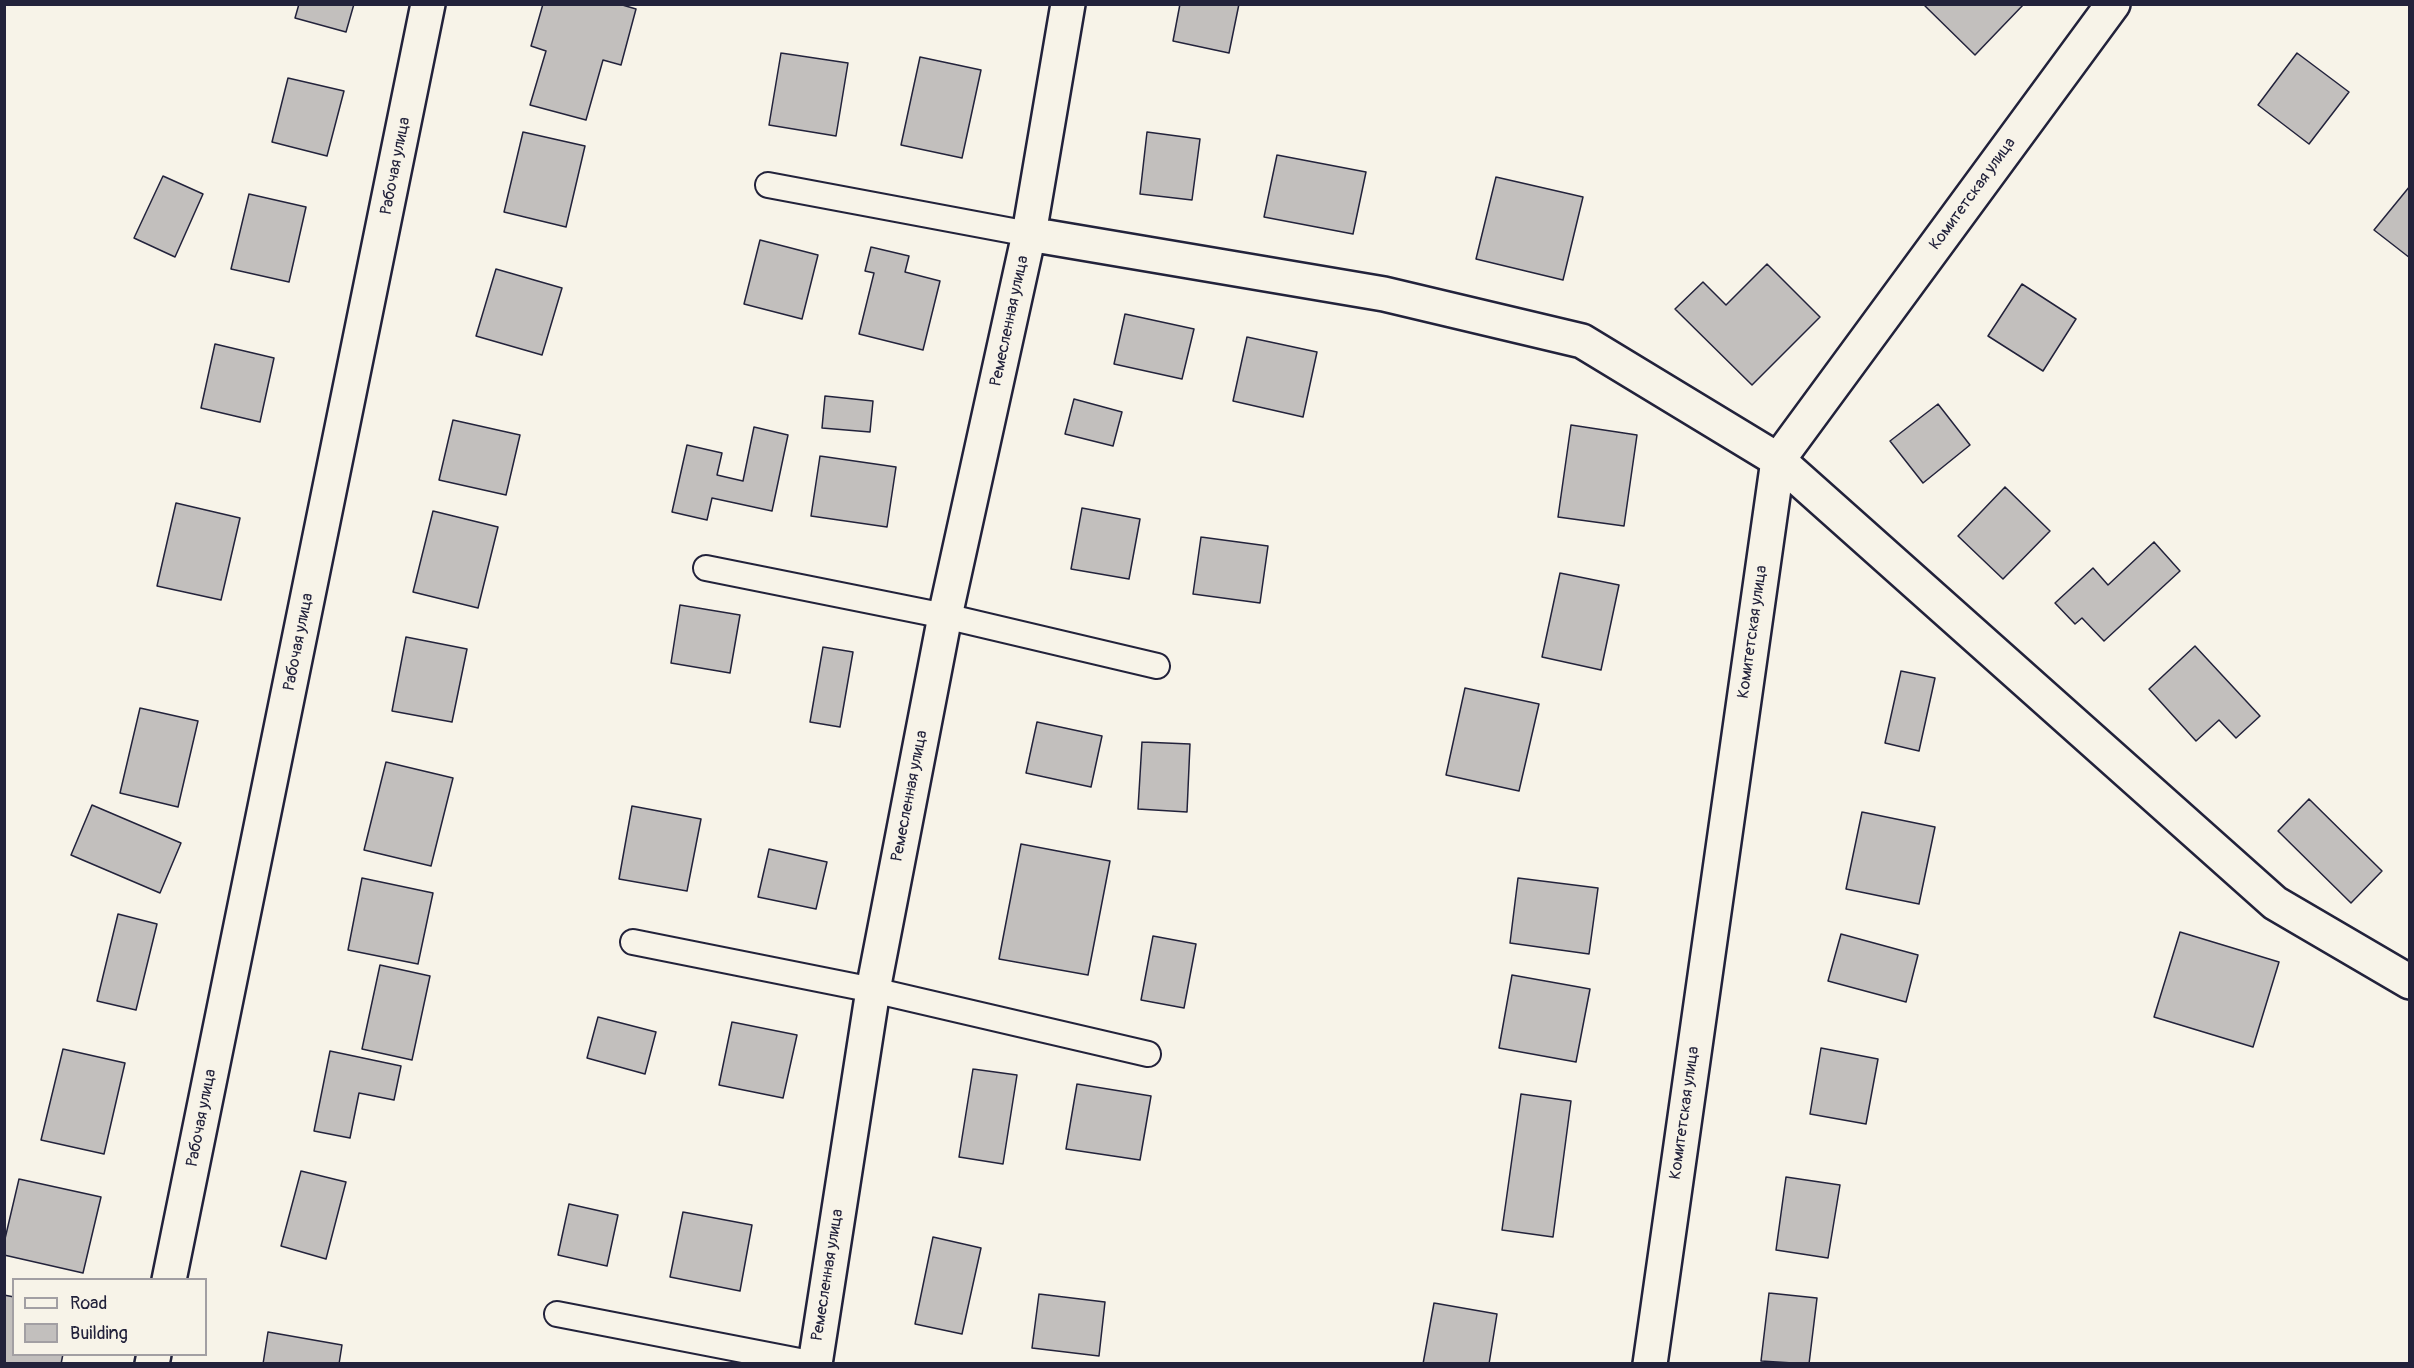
<!DOCTYPE html>
<html>
<head>
<meta charset="utf-8">
<style>
  body { margin:0 }
  #map { position:relative; width:2414px; height:1368px; overflow:hidden; background:#f7f3e8; font-family:Pangolin,sans-serif }
  canvas { display:block }
  .frame { position:absolute; inset:0; border:6px solid #22223b; pointer-events:none }
  .legend { position:absolute; left:12px; top:1278px; width:195px; height:78px; box-sizing:border-box; background:#f7f3e8; border:2px solid #a29fa3; margin:0; padding:8px 10px; list-style:none; font-size:18px; color:#22223b }
  .legend li { display:flex; align-items:center; gap:12px; height:30px }
  .legend b { width:30px; border:2px solid #a29fa3 }
</style>
</head>
<body>
<div id="map">
<canvas width="2414" height="1368"></canvas>
<div class="frame"></div>
<ul class="legend">
<li><b style="height:8px;background:#f7f3e8"></b>Road</li>
<li><b style="height:16px;background:#c2bfbd"></b>Building</li>
</ul>
</div>
<script>
const c = document.querySelector('canvas').getContext('2d');
c.lineJoin = 'round';
function paint(path, color) { c.fillStyle = color; c.fill(path, 'evenodd'); }
const shape = rows => new Path2D(rows.map(r => 'M' + r).join(''));
function trace(path, color, width, dash) { c.strokeStyle = color; c.lineWidth = width; c.lineCap = dash ? 'butt' : 'round'; c.setLineDash(dash || []); c.stroke(path); }
function drawText(font, color, halo, rows, align = 'center') {
  c.font = font + ' Pangolin,sans-serif'; c.lineWidth = 5; c.setLineDash([]); c.textBaseline = 'middle'; c.strokeStyle = halo; c.fillStyle = color; for (const [text, x, y, turn = 0] of rows) {
    c.save(); c.translate(x, y); c.rotate((+turn || 0) * Math.PI / 180); c.textAlign = isNaN(turn) ? turn : align; if (halo) c.strokeText(text, 0, 0); c.fillText(text, 0, 0); c.restore();
  }
}
const building = shape([
  [299,4,354,4,346,32,295,18,299,4],
  [543,4,619,4,636,9,621,65,603,60,586,120,530,105,546,51,531,46,543,4],
  [1180,4,1239,4,1229,53,1173,41,1180,4],
  [1923,4,2024,4,1975,55,1923,4],
  [781,53,848,63,836,136,769,125,781,53],
  [2297,53,2349,92,2309,144,2258,105,2297,53],
  [920,57,981,70,962,158,901,145,920,57],
  [288,78,344,91,327,156,272,142,288,78],
  [523,132,585,146,566,227,504,212,523,132],
  [1147,132,1200,139,1192,200,1140,194,1147,132],
  [1277,155,1366,172,1353,234,1264,217,1277,155],
  [163,176,203,194,175,257,134,238,163,176],
  [1496,177,1583,197,1563,280,1476,259,1496,177],
  [2410,186,2410,258,2374,230,2410,186],
  [249,194,306,207,289,282,231,269,249,194],
  [760,240,818,255,802,319,744,304,760,240],
  [871,247,909,256,905,272,940,281,923,350,859,334,874,273,865,271,871,247],
  [1767,264,1820,317,1752,385,1675,309,1703,282,1726,305,1767,264],
  [496,269,562,288,542,355,476,336,496,269],
  [2022,284,2076,319,2043,371,1988,336,2022,284],
  [1125,314,1194,329,1182,379,1114,364,1125,314],
  [1247,337,1317,352,1303,417,1233,401,1247,337],
  [215,344,274,358,260,422,201,408,215,344],
  [825,396,873,401,870,432,822,428,825,396],
  [1074,399,1122,412,1113,446,1065,434,1074,399],
  [1938,404,1970,445,1923,483,1890,441,1938,404],
  [453,420,520,435,506,495,439,480,453,420],
  [1571,425,1637,435,1624,526,1558,517,1571,425],
  [754,427,788,435,772,511,712,498,707,520,672,512,687,445,722,453,717,475,743,481,754,427],
  [820,456,896,467,887,527,811,516,820,456],
  [2005,487,2050,531,2003,579,1958,536,2005,487],
  [176,503,240,518,221,600,157,586,176,503],
  [1082,508,1140,519,1129,579,1071,569,1082,508],
  [433,511,498,527,478,608,413,592,433,511],
  [1201,537,1268,546,1260,603,1193,594,1201,537],
  [2154,542,2180,571,2104,641,2082,618,2075,624,2055,603,2093,568,2108,585,2154,542],
  [1560,573,1619,585,1601,670,1542,657,1560,573],
  [680,605,740,615,730,673,671,663,680,605],
  [406,637,467,649,452,722,392,711,406,637],
  [2195,646,2260,716,2236,738,2219,720,2196,741,2149,689,2195,646],
  [823,647,853,652,840,727,810,722,823,647],
  [1901,671,1935,678,1919,751,1885,743,1901,671],
  [1465,688,1539,704,1519,791,1446,775,1465,688],
  [140,708,198,721,178,807,120,793,140,708],
  [1037,722,1102,736,1091,787,1026,773,1037,722],
  [1142,742,1190,744,1187,812,1138,809,1142,742],
  [386,762,453,778,431,866,364,850,386,762],
  [2309,799,2382,871,2351,903,2278,831,2309,799],
  [92,805,181,843,160,893,71,855,92,805],
  [632,806,701,819,687,891,619,879,632,806],
  [1862,812,1935,827,1919,904,1846,889,1862,812],
  [1021,844,1110,861,1088,975,999,959,1021,844],
  [769,849,827,862,816,909,758,897,769,849],
  [362,878,433,893,418,964,348,950,362,878],
  [1518,878,1598,888,1589,954,1510,943,1518,878],
  [118,914,157,924,136,1010,97,1001,118,914],
  [2180,932,2279,962,2253,1047,2154,1017,2180,932],
  [1841,934,1918,955,1906,1002,1828,981,1841,934],
  [1153,936,1196,944,1184,1008,1141,1000,1153,936],
  [380,965,430,976,412,1060,362,1049,380,965],
  [1512,975,1590,989,1576,1062,1499,1048,1512,975],
  [598,1017,656,1032,645,1074,587,1058,598,1017],
  [732,1022,797,1035,783,1098,719,1085,732,1022],
  [1821,1048,1878,1059,1866,1124,1810,1114,1821,1048],
  [63,1049,125,1063,104,1154,41,1140,63,1049],
  [330,1051,401,1066,394,1100,359,1093,350,1138,314,1131,330,1051],
  [973,1069,1017,1075,1003,1164,959,1157,973,1069],
  [1077,1084,1151,1096,1140,1160,1066,1149,1077,1084],
  [1521,1094,1571,1101,1553,1237,1502,1230,1521,1094],
  [301,1171,346,1182,326,1259,281,1246,301,1171],
  [1786,1177,1840,1185,1828,1258,1776,1250,1786,1177],
  [19,1179,101,1197,83,1273,4,1255,4,1243,19,1179],
  [569,1204,618,1215,607,1266,558,1255,569,1204],
  [683,1212,752,1225,740,1291,670,1277,683,1212],
  [933,1237,981,1248,962,1334,915,1324,933,1237],
  [1769,1293,1817,1298,1809,1364,1761,1361,1769,1293],
  [1039,1294,1105,1302,1099,1356,1032,1348,1039,1294],
  [4,1295,14,1297,14,1354,63,1354,61,1364,4,1364,4,1295],
  [1434,1303,1497,1314,1489,1364,1423,1364,1434,1303],
  [268,1332,342,1345,339,1364,263,1364,268,1332]
]);
const service = shape([
  [768,185,1029,234],
  [706,568,945,616,1157,666],
  [633,942,873,990,1148,1054],
  [557,1314,815,1364]
]);
const minor = shape([
  [1068,4,1029,234,1384,294,1582,341,1778,460,2275,903,2410,982],
  [169,1280,428,4],
  [152,1364,154,1354],
  [815,1364,873,990,945,616,1029,234]
]);
const tertiary = shape([
  [1650,1364,1778,460,2113,4]
]);
const streetNames = [
  ["Рабочая улица",396,166,-79],
  ["Комитетская улица",1973,194,-54],
  ["Ремесленная улица",1010,321,-78],
  ["Комитетская улица",1753,632,-82],
  ["Рабочая улица",299,642,-79],
  ["Ремесленная улица",910,796,-79],
  ["Комитетская улица",1685,1113,-82],
  ["Рабочая улица",202,1118,-79],
  ["Ремесленная улица",828,1275,-81]
];
paint(building, '#c2bfbd');
trace(building, '#22223b', 1.5);
trace(service, '#22223b', 28);
trace(minor, '#22223b', 38);
trace(tertiary, '#22223b', 38);
trace(service, '#f7f3e8', 24);
trace(minor, '#f7f3e8', 33);
trace(tertiary, '#f7f3e8', 33);
drawText('16px', '#22223b', '#f7f3e8', streetNames);
</script>
</body>
</html>
